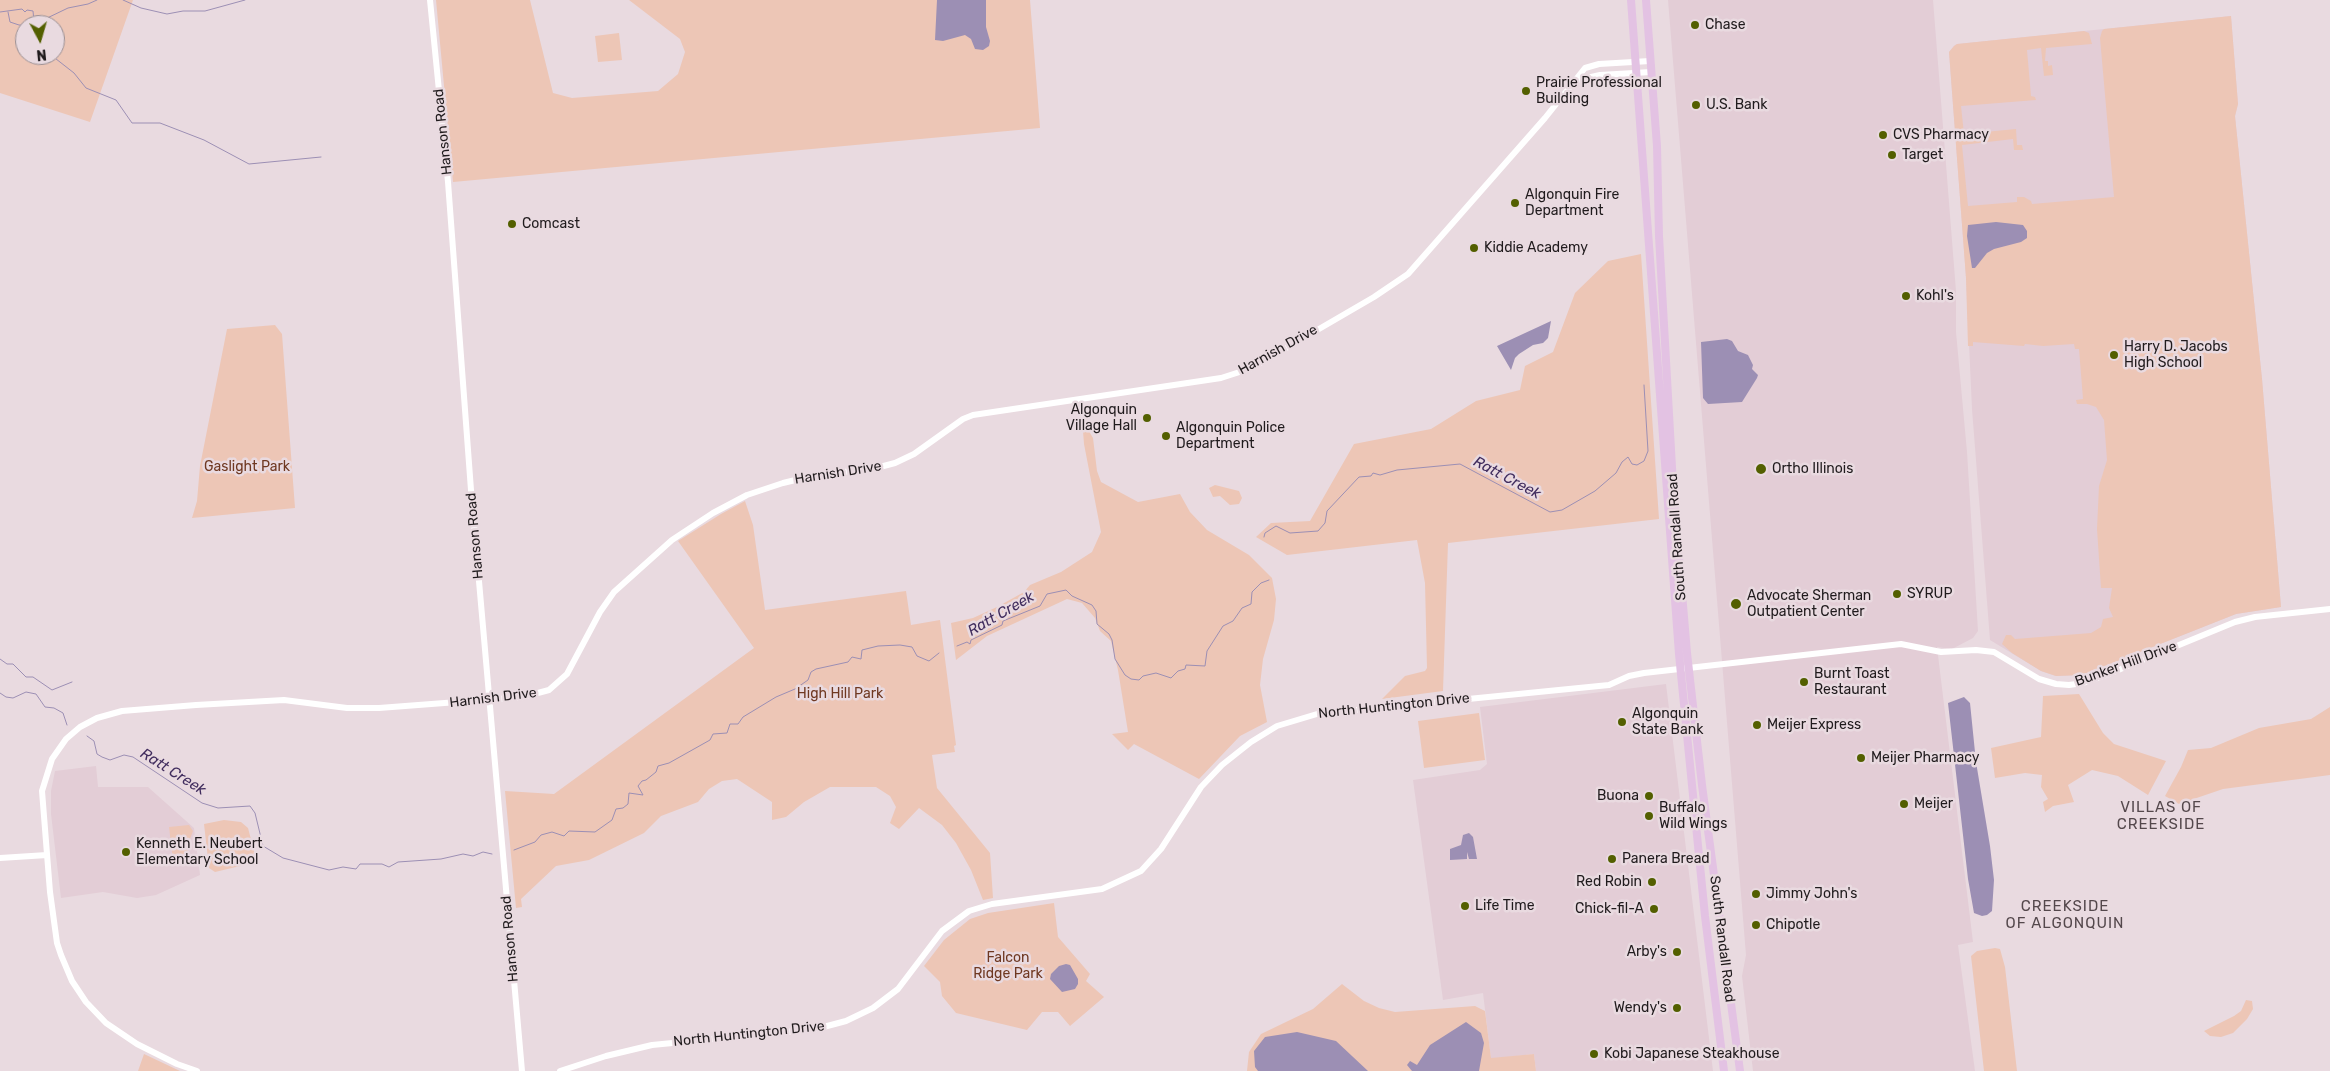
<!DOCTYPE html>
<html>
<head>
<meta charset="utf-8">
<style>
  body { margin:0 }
  #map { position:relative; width:2330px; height:1071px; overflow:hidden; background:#e9dae0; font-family:Rubik,sans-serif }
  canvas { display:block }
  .north { position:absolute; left:15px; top:15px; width:50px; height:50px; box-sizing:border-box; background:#e9dae0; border:1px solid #998e92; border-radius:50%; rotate:174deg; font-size:14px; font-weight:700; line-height:20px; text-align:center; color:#201b1d }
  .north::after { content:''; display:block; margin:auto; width:18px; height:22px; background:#535f00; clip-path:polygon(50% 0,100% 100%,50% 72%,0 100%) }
</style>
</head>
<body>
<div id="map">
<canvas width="2330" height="1071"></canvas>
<div class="north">N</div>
</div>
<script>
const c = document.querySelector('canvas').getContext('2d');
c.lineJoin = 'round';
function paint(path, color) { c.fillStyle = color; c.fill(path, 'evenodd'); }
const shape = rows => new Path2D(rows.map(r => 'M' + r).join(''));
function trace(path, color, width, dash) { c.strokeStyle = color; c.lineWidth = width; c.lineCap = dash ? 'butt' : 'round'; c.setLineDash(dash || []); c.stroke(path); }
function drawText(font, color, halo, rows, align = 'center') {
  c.font = font + ' Rubik,sans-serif'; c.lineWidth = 5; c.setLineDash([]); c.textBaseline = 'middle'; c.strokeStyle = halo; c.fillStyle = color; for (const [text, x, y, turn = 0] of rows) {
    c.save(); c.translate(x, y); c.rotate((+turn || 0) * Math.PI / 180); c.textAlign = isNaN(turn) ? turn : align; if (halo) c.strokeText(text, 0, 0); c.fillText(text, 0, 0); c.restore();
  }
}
const built = shape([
  [1668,0,1933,0,1956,291,1956,332,1967,452,1978,631,1973,638,1952,649,1937,647,1973,942,1958,945,1975,1071,1753,1071,1742,976,1746,955],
  [2231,16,2238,104,2235,116,2262,379,2281,607,2236,614,2082,675,2056,676,2041,671,1990,640,1972,409,1966,278,1949,52,1954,46,1957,44],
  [1666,684,1713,1071,1536,1071,1534,1054,1491,1059,1483,993,1443,1000,1413,780,1480,770,1487,764,1480,707],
  [96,766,98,787,148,787,194,828,200,875,156,895,137,898,103,892,61,898,51,814,51,791,55,771]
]);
const green = shape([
  [0,0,133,0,90,122,0,93],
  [25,25,55,25,55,55,25,55],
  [436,0,530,0,553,93,572,98,658,91,678,74,685,52,680,39,629,0,1030,0,1040,128,453,182],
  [2231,16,2238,104,2235,116,2262,379,2281,607,2236,614,2082,675,2056,676,2041,671,2012,653,2002,644,2006,635,2011,635,2015,639,2091,633,2101,627,2103,619,2113,617,2109,608,2112,588,2101,588,2097,529,2099,486,2107,460,2104,420,2096,407,2087,404,2077,404,2076,400,2083,399,2079,349,2075,349,2074,344,2043,346,2025,344,2024,346,1973,342,1973,346,1968,346,1966,278,1949,52,1954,46,1957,44,2084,31,2089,33,2092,44,2046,48,2045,61,2048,61,2048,66,2052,65,2053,75,2044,76,2041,48,2027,50,2031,96,2035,97,2036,100,1961,106,1964,134,2016,129,2017,145,2022,145,2023,150,2014,150,2013,139,1962,145,1968,206,2017,202,2017,197,2024,197,2031,201,2032,204,2114,197,2100,38,2102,31,2104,29],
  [619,33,622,60,598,62,595,36],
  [1641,254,1659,519,1448,543,1443,691,1382,699,1405,676,1425,671,1427,668,1425,583,1417,540,1287,555,1256,537,1271,523,1310,521,1354,444,1431,429,1476,401,1520,390,1525,366,1553,352,1575,293,1608,261],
  [275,325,282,334,295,508,192,518,197,501,200,466,227,329],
  [1087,416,1090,433,1093,438,1097,471,1101,482,1138,502,1180,494,1190,512,1207,530,1249,555,1272,578,1276,599,1274,620,1263,659,1260,685,1267,722,1240,736,1199,779,1134,744,1128,750,1112,734,1128,732,1118,670,1111,641,1100,631,1095,618,1082,603,1067,599,987,636,956,660,951,623,973,618,997,607,1024,592,1030,585,1061,572,1092,552,1101,532,1084,444,1082,418],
  [1215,485,1239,491,1242,498,1239,504,1230,505,1220,496,1213,497,1209,488],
  [745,501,753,525,765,610,906,591,911,625,940,620,956,745,954,746,955,752,932,755,937,788,990,853,993,898,983,900,971,870,956,843,942,825,919,808,899,829,890,823,896,807,890,796,876,787,830,787,804,802,786,817,772,820,772,802,737,779,722,781,709,789,698,802,661,816,644,833,589,860,556,866,521,899,522,907,516,908,505,791,554,794,754,648,678,541,721,514],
  [2079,694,2103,733,2114,744,2166,761,2148,795,2118,776,2092,770,2068,785,2074,802,2053,806,2045,812,2043,802,2048,799,2041,787,2042,775,2025,773,1995,778,1991,748,2041,737,2043,696],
  [2330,707,2330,775,2223,789,2179,804,2165,796,2181,767,2188,750,2211,748,2259,728,2311,719],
  [1479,713,1485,760,1424,768,1418,721],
  [224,820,241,822,248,828,257,862,215,872,209,868,204,824],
  [189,825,193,831,188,844,189,860,173,860,169,827],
  [1054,903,1058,937,1090,974,1086,981,1104,997,1070,1026,1058,1012,1042,1012,1027,1030,956,1013,942,996,940,982,924,966,944,940,970,919,988,913],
  [1995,948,2000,949,2005,967,2017,1071,1984,1071,1971,956,1977,951],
  [1342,984,1364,1001,1379,1008,1395,1012,1475,1006,1485,1011,1491,1058,1534,1054,1536,1071,1247,1071,1249,1052,1261,1034,1313,1009],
  [2246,1000,2252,1001,2253,1009,2247,1019,2233,1033,2221,1037,2210,1036,2204,1031,2234,1016,2241,1011],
  [144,1054,180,1071,138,1071]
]);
const water = shape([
  [937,0,986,0,986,27,990,41,989,46,983,50,975,49,971,39,965,35,943,41,935,40],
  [1996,222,2023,225,2027,231,2027,238,2021,242,1994,249,1987,253,1975,268,1972,268,1967,236,1968,225],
  [1551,321,1548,338,1543,343,1533,345,1519,354,1515,358,1511,370,1497,346],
  [1727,339,1732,341,1738,351,1748,355,1753,365,1752,369,1758,375,1757,378,1742,402,1708,404,1703,398,1701,342],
  [1964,697,1970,703,1976,762,1990,846,1994,880,1992,911,1987,915,1982,916,1974,913,1968,879,1948,703],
  [1469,833,1473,837,1477,859,1469,859,1467,852,1467,859,1450,860,1450,849,1461,845,1463,835],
  [1066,964,1070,965,1078,979,1078,984,1075,989,1062,992,1050,979,1051,974,1059,966],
  [1466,1022,1481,1033,1484,1043,1479,1071,1412,1071,1407,1065,1410,1061,1417,1065,1430,1045],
  [1297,1032,1336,1041,1368,1071,1258,1071,1255,1067,1254,1051,1265,1037]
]);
const stream = shape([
  [123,0,141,8,167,14,183,11,205,11,245,0],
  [0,12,22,9,25,12,27,10,33,11,34,21,41,21,68,8,88,4,97,0],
  [8,12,10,22,19,25,29,25],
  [51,55,74,73,86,88,116,100,132,123,160,123,204,140,249,164,321,157],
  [1264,537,1265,533,1276,526,1290,533,1318,531,1325,523,1327,511,1359,477,1371,476,1373,473,1380,475,1397,470,1460,464,1550,512,1562,510,1595,491,1616,473,1622,462,1628,457,1632,464,1637,465,1644,461,1648,451,1644,385],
  [957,646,967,642,970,644,971,640,1002,625,1003,621,1040,606,1047,594,1066,590,1072,596,1092,605,1096,611,1097,624,1109,634,1112,640,1115,659,1125,675,1131,679,1139,680,1143,676,1156,673,1171,678,1178,671,1185,669,1186,665,1205,666,1207,651,1223,626,1233,621,1242,608,1251,604,1252,592,1261,583,1269,580],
  [0,659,7,664,13,664,26,677,33,677,52,690,72,682],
  [0,693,6,697,13,698,26,692,36,694,45,707,54,708,63,713,67,725],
  [87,736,94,741,97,754,102,757,110,760,124,755,133,757,202,803,218,808,250,806,255,813,263,846,283,858,329,870,343,867,356,869,360,864,382,864,389,867,398,862,441,859,463,854,473,856,483,852,492,854],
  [514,850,535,842,541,835,552,832,564,836,569,831,595,832,612,820,616,809,623,808,628,804,629,793,643,795,638,786,642,781,646,780,656,772,658,766,669,763,710,740,713,734,727,733,730,724,738,724,743,717,776,697,795,689,808,680,811,672,816,669,848,662,852,657,861,659,862,650,878,646,900,645,912,647,917,656,929,661,939,653]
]);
const minor = shape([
  [430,0,448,182,471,490,522,1071],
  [1578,80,1600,75,1651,72],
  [0,858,47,855],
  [197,1071,177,1064,137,1044,106,1023,86,1002,72,981,61,955,57,943,50,892,42,791,52,759,66,739,80,727,97,718,122,711,196,705,284,700,347,708,379,708,523,697,549,690,567,674,600,612,614,592,672,540,713,513,747,495,783,483,812,476,876,468,895,463,914,454,963,419,973,415,1221,378,1252,368,1374,297,1408,274,1545,118,1585,68,1599,64,1650,61],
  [560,1071,606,1056,652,1045,816,1029,846,1021,873,1008,898,989,942,931,969,911,992,904,1102,889,1141,871,1161,849,1201,787,1222,765,1251,742,1277,726,1317,714,1609,685,1629,676,1644,673,1901,644,1941,652,1976,650,1994,652,2039,679,2056,684,2069,685,2083,683,2106,675,2235,622,2255,617,2330,609]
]);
const major = shape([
  [1631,0,1679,654,1705,916,1724,1071],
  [1646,0,1657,146,1659,236,1673,485,1687,653,1702,785,1740,1071]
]);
const markers = [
  [1695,25,5,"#535f00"],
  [1526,91,5,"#535f00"],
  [1696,105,5,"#535f00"],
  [1883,135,5,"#535f00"],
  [1892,155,5,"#535f00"],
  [1515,203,5,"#535f00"],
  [512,224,5,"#535f00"],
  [1474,248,5,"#535f00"],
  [1906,296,5,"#535f00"],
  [2114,355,5,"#535f00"],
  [1147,418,5,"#535f00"],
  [1166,436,5,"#535f00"],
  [1761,469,6,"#535f00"],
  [1897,594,5,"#535f00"],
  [1736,604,6,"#535f00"],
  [1804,682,5,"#535f00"],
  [1622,722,5,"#535f00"],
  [1757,725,5,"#535f00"],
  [1861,758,5,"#535f00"],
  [1649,796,5,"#535f00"],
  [1904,804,5,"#535f00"],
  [1649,816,5,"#535f00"],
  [126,852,5,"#535f00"],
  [1612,859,5,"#535f00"],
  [1652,882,5,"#535f00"],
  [1756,894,5,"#535f00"],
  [1465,906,5,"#535f00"],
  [1654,909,5,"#535f00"],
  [1756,925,5,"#535f00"],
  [1677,952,5,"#535f00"],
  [1677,1008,5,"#535f00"],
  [1594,1054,5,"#535f00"]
];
const poiNames = [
  ["Chase",1705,25],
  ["Prairie Professional",1536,83],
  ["Building",1536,99],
  ["U.S. Bank",1706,105],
  ["CVS Pharmacy",1893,135],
  ["Target",1902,155],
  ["Algonquin Fire",1525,195],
  ["Department",1525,211],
  ["Comcast",522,224],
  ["Kiddie Academy",1484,248],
  ["Kohl's",1916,296],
  ["Harry D. Jacobs",2124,347],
  ["High School",2124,363],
  ["Algonquin",1137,410,"right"],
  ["Village Hall",1137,426,"right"],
  ["Algonquin Police",1176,428],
  ["Department",1176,444],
  ["Ortho Illinois",1772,469],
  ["SYRUP",1907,594],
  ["Advocate Sherman",1747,596],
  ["Outpatient Center",1747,612],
  ["Burnt Toast",1814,674],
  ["Restaurant",1814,690],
  ["Algonquin",1632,714],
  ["State Bank",1632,730],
  ["Meijer Express",1767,725],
  ["Meijer Pharmacy",1871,758],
  ["Buona",1639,796,"right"],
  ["Meijer",1914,804],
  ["Buffalo",1659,808],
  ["Wild Wings",1659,824],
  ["Kenneth E. Neubert",136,844],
  ["Elementary School",136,860],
  ["Panera Bread",1622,859],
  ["Red Robin",1642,882,"right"],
  ["Jimmy John's",1766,894],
  ["Life Time",1475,906],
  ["Chick-fil-A",1644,909,"right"],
  ["Chipotle",1766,925],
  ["Arby's",1667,952,"right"],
  ["Wendy's",1667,1008,"right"],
  ["Kobi Japanese Steakhouse",1604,1054]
];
const streetNames = [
  ["Hanson Road",443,132,-96],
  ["Harnish Drive",1278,350,-29],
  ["Harnish Drive",838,473,-9],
  ["Hanson Road",475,536,-95],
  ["South Randall Road",1677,537,-94],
  ["Bunker Hill Drive",2126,664,-20],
  ["Harnish Drive",493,698,-7],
  ["North Huntington Drive",1394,706,-6],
  ["Hanson Road",510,939,-95],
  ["South Randall Road",1722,939,83],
  ["North Huntington Drive",749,1034,-6]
];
const parkNames = [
  ["Gaslight Park",247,467],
  ["High Hill Park",840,694],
  ["Falcon",1008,958],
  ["Ridge Park",1008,974]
];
const waterNames = [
  ["Ratt Creek",1507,478,28],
  ["Ratt Creek",1001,614,-30],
  ["Ratt Creek",173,772,32]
];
const neighbourhoodNames = [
  ["VILLAS OF",2161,808],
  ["CREEKSIDE",2161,825],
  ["CREEKSIDE",2065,907],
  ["OF ALGONQUIN",2065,924]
];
paint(built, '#e3cdd6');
paint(green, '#edc6b6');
paint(water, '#9c8fb4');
trace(stream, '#9c8fb4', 1);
trace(minor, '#fff', 6);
trace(major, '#e3c2e3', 8);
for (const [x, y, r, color] of markers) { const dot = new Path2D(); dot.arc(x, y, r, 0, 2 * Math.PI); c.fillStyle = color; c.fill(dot); trace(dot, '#e9dae0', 2); }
drawText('14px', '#201b1d', '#e9dae0', poiNames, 'left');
drawText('14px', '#201b1d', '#e9dae0', streetNames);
drawText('14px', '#6f3821', '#e9dae0', parkNames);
drawText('italic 15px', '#412d5e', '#e9dae0', waterNames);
c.letterSpacing = '1px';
drawText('15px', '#54484c', '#e9dae0', neighbourhoodNames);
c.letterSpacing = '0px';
</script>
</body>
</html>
